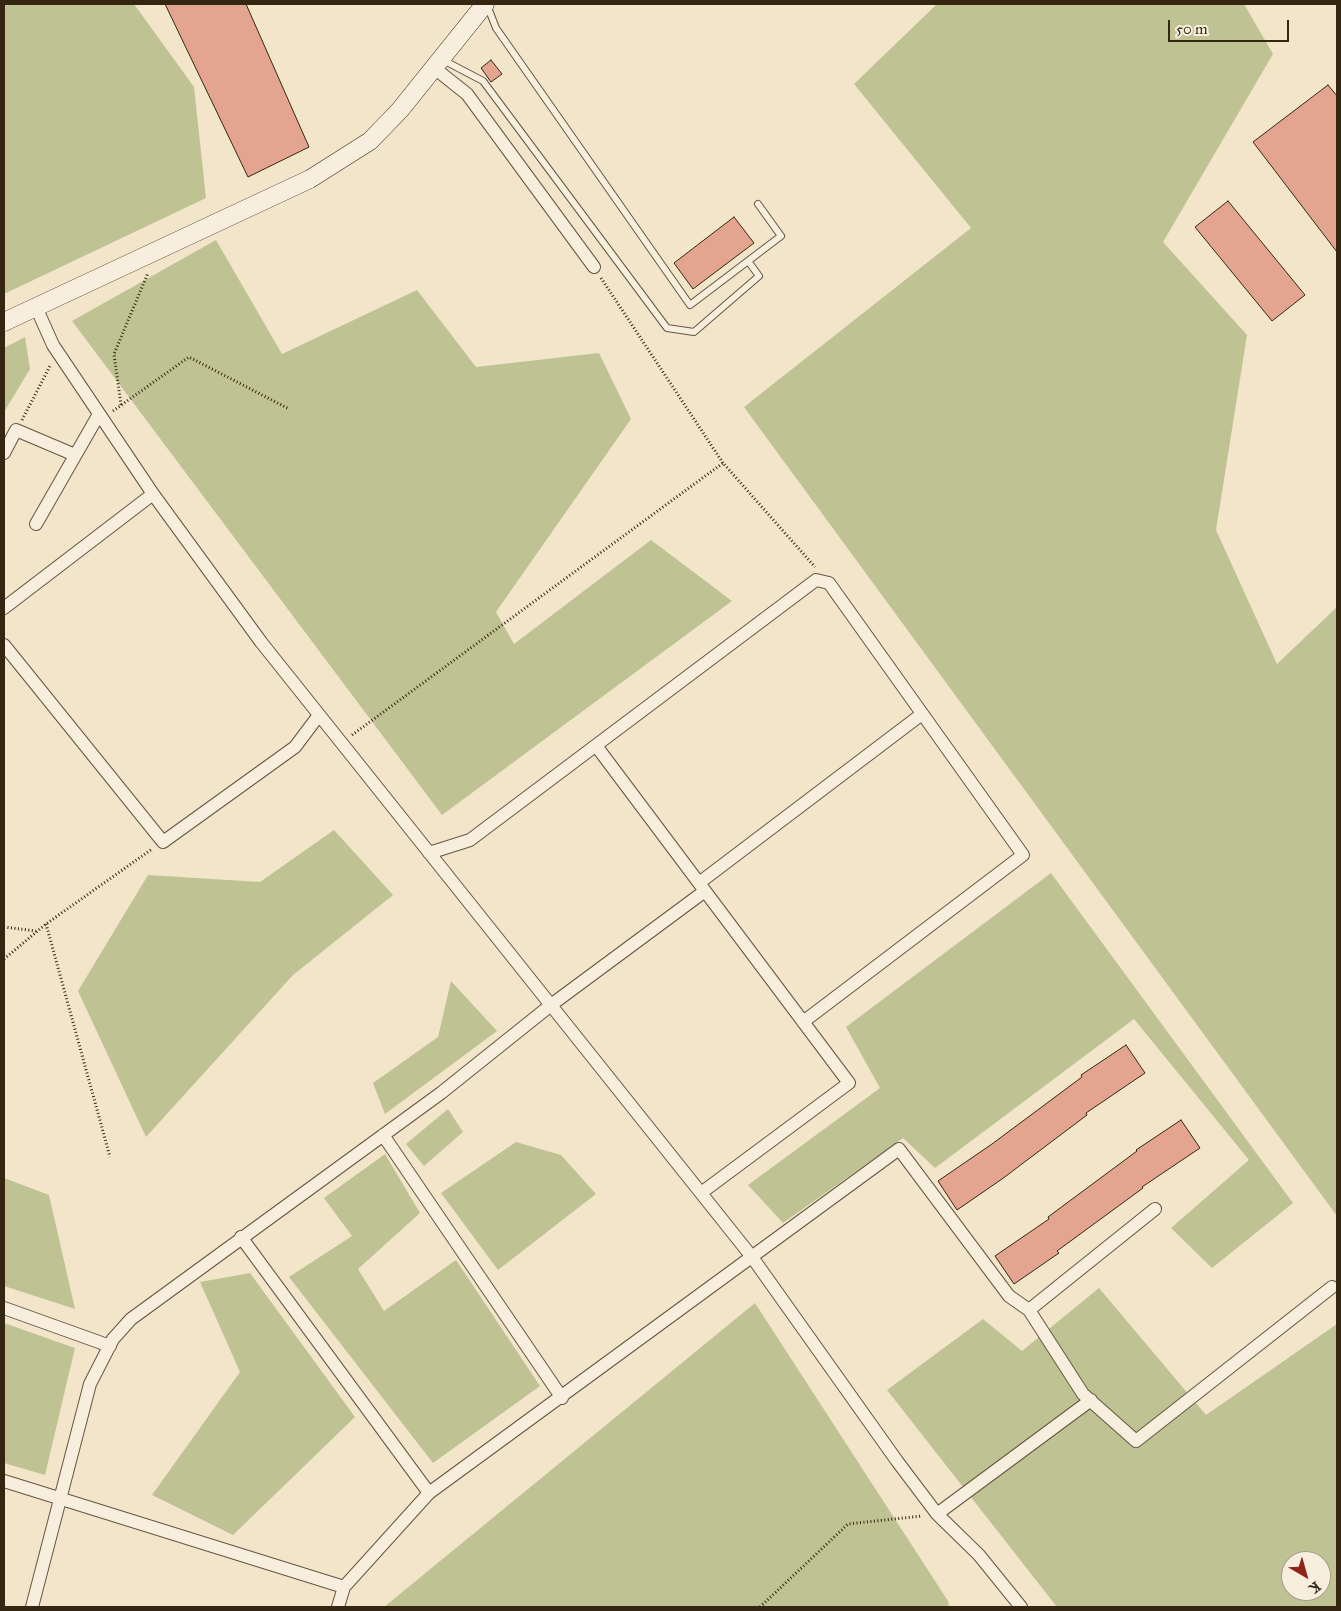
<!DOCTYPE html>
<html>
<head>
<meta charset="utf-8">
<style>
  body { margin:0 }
  #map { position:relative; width:1341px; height:1611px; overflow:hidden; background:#f2e5ca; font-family:"IM FELL Great Primer",serif }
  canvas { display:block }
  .frame { position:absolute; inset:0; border:5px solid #352612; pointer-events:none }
  .north { position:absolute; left:1281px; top:1551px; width:50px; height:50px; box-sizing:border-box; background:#f7eedd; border:1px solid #a99e8c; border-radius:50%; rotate:142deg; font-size:14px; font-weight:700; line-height:20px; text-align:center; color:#352612 }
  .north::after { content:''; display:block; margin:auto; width:18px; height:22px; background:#8f2418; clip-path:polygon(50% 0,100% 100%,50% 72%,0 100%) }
  .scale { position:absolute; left:1168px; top:20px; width:121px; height:22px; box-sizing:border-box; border:2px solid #352612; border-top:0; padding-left:6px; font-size:15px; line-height:18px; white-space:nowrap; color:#352612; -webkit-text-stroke:4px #f7eedd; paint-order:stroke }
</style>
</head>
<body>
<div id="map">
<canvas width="1341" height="1611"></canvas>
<div class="frame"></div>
<div class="north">K</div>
<div class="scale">50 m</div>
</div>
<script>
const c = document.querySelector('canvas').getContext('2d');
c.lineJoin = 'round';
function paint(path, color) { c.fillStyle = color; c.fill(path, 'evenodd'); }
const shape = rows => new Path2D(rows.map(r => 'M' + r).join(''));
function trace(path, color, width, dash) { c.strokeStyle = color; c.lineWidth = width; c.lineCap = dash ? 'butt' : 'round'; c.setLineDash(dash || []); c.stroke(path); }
const green = shape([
  [4,4,134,4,194,87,206,198,4,294],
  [937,4,1244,4,1273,54,1163,242,1247,335,1216,530,1277,664,1337,607,1337,1216,744,407,971,228,854,84],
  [216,240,282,354,417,290,476,367,599,353,631,419,496,612,514,644,651,540,732,601,442,815,72,321],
  [25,337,30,369,4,412,4,348],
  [334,830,393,895,293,975,146,1137,78,991,148,875,260,882],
  [1051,873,1293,1203,1212,1268,1171,1228,1249,1160,1134,1019,935,1168,903,1138,783,1223,748,1185,880,1088,846,1027],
  [451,981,497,1031,385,1114,373,1083,438,1037],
  [448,1109,463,1132,424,1166,406,1144],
  [516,1142,561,1155,596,1194,498,1270,441,1193],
  [385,1154,420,1213,358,1269,384,1311,456,1260,540,1386,433,1463,289,1277,352,1236,324,1198],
  [4,1178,49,1195,75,1309,4,1286],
  [250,1273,355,1417,233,1535,152,1495,240,1372,200,1282],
  [1099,1288,1206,1415,1337,1324,1337,1607,1057,1607,887,1390,983,1319,1022,1351],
  [1291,1561,1321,1561,1321,1591,1291,1591],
  [755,1303,948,1601,949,1607,384,1607],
  [4,1323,75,1348,45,1475,4,1463]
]);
const building = shape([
  [165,4,246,4,309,147,248,177,165,4],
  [491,60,502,74,491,82,481,68,491,60],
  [1328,85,1337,96,1337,252,1253,142,1328,85],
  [1228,201,1305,295,1272,321,1195,227,1228,201],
  [734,217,754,243,693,289,674,263,734,217],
  [1126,1045,1145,1073,1086,1113,1087,1115,1002,1179,957,1210,938,1181,992,1144,1082,1077,1081,1075,1126,1045],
  [1181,1120,1200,1148,1142,1187,1143,1188,1057,1251,1059,1253,1014,1284,995,1256,1049,1219,1048,1217,1137,1151,1136,1150,1181,1120]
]);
const path = shape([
  [601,278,723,463],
  [121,405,114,354,148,273],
  [113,411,189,357,289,409],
  [22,420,50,366],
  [352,735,723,463,815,567],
  [46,924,110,1157],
  [4,927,36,931],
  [4,959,46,924,152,849],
  [760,1607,848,1524,922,1516]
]);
const lane = shape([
  [487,5,496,28,690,305,781,236,758,204],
  [443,60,483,81,667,328,694,332,759,276,748,261]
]);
const street = shape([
  [433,67,467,94,594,267],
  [36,307,53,345,102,418,153,494,261,642,752,1257,897,1461,937,1514,979,1555,1021,1607],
  [4,453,16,430,75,455],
  [36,524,99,414],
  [4,608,153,494],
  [4,645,163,842,295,747,319,715],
  [597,747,849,1083,701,1193],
  [429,853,470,840,816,580,829,583,1023,855,803,1022],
  [699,883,922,714],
  [383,1135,562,1398],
  [241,1237,429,1493],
  [4,1308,110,1346],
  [1029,1310,1083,1394,1136,1441,1332,1287],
  [4,1481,344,1587],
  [937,1514,1091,1400],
  [32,1607,90,1384,113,1339,131,1319,441,1093,551,1005,705,891],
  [338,1607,344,1587,429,1493,899,1149,1009,1296,1029,1310,1155,1209]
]);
const secondary = shape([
  [4,322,310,179,370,141,400,110,485,4]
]);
paint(green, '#bfc394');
paint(building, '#e4a590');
trace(building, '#352612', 1);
trace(lane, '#645640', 8);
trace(street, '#645640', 14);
trace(secondary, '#352612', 19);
trace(path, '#352612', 3, [1, 2.5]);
trace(lane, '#f7eedd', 6);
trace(street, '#f7eedd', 12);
trace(secondary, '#f7eedd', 18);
</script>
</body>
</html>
